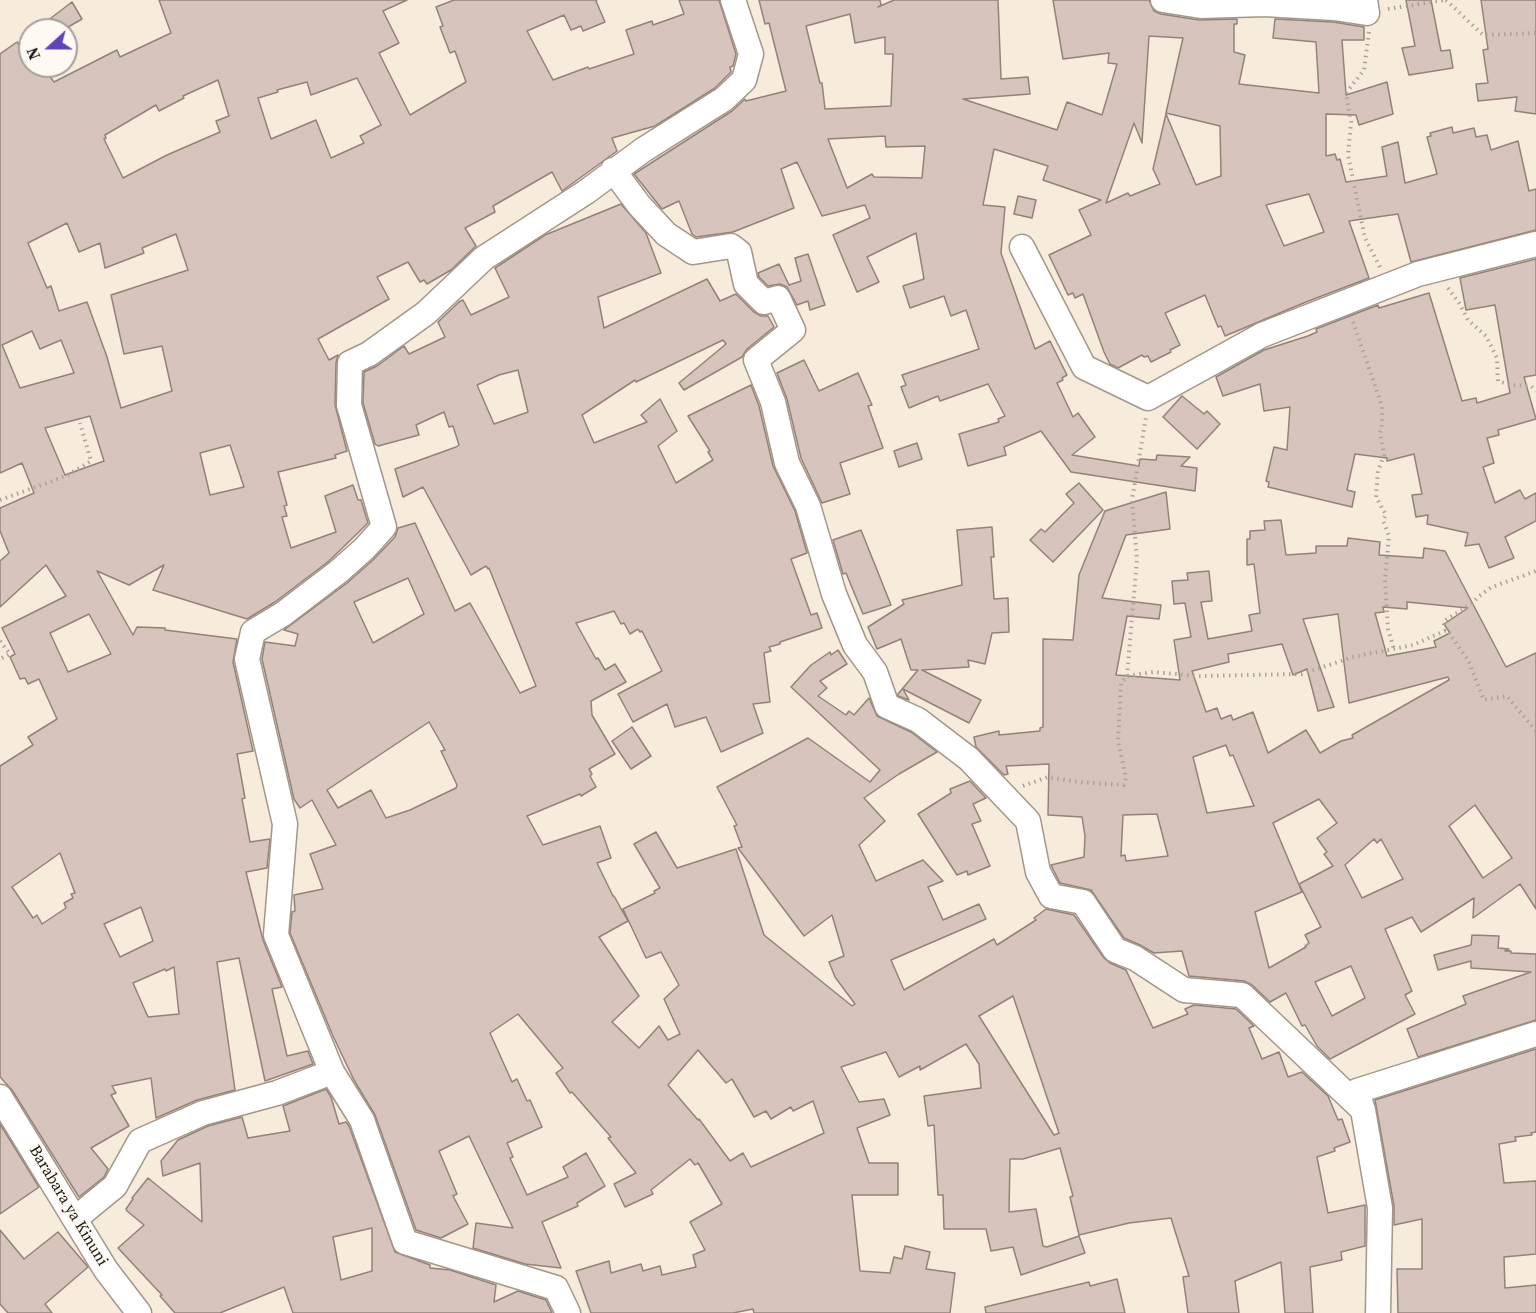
<!DOCTYPE html>
<html>
<head>
<meta charset="utf-8">
<style>
  body { margin:0 }
  #map { position:relative; width:1536px; height:1313px; overflow:hidden; background:#f7ebdc; font-family:"Source Serif 4",serif }
  canvas { display:block }
  .north { position:absolute; left:18px; top:18px; width:60px; height:60px; box-sizing:border-box; background:#fefaf3; border:2px solid #a4a099; border-radius:50%; rotate:249deg; font-size:16px; font-weight:700; line-height:24px; text-align:center; color:#1c1813 }
  .north::after { content:''; display:block; margin:auto; width:21px; height:27px; background:#5f43bb; clip-path:polygon(50% 0,100% 100%,50% 72%,0 100%) }
</style>
</head>
<body>
<div id="map">
<canvas width="1536" height="1313"></canvas>
<div class="north">N</div>
</div>
<script>
const c = document.querySelector('canvas').getContext('2d');
c.lineJoin = 'round';
function paint(path, color) { c.fillStyle = color; c.fill(path, 'evenodd'); }
const shape = rows => new Path2D(rows.map(r => 'M' + r).join(''));
function trace(path, color, width, dash) { c.strokeStyle = color; c.lineWidth = width; c.lineCap = dash ? 'butt' : 'round'; c.setLineDash(dash || []); c.stroke(path); }
function drawText(font, color, halo, rows, align = 'center') {
  c.font = font + ' "Source Serif 4",serif'; c.lineWidth = 5; c.setLineDash([]); c.textBaseline = 'middle'; c.strokeStyle = halo; c.fillStyle = color; for (const [text, x, y, turn = 0] of rows) {
    c.save(); c.translate(x, y); c.rotate((+turn || 0) * Math.PI / 180); c.textAlign = isNaN(turn) ? turn : align; if (halo) c.strokeText(text, 0, 0); c.fillText(text, 0, 0); c.restore();
  }
}
const building = shape([
  [159,0,407,0,383,11,399,43,379,53,410,115,466,82,455,51,450,53,440,27,443,26,436,7,454,0,597,0,596,1,605,22,583,31,581,26,571,30,564,15,527,31,553,80,588,67,589,69,634,54,626,30,652,21,653,25,684,14,679,0,719,0,736,54,733,66,730,67,731,72,715,88,655,126,612,138,617,151,562,191,552,172,493,206,495,212,465,228,476,246,451,270,427,284,424,280,420,282,408,262,377,277,389,299,318,339,329,360,338,355,336,363,335,405,347,451,335,455,336,458,278,472,287,505,284,506,287,516,282,517,291,548,336,532,325,496,353,485,358,500,361,500,368,523,329,561,275,602,247,619,153,590,164,565,129,585,97,571,133,635,137,627,165,628,165,630,237,639,233,662,253,751,237,754,245,798,242,799,250,842,270,839,267,868,246,872,263,940,282,987,272,989,287,1056,308,1051,313,1064,265,1081,239,958,217,962,235,1090,197,1100,156,1118,151,1078,112,1086,116,1093,111,1095,129,1126,91,1148,108,1169,104,1177,79,1197,12,1090,0,1077,0,766,33,745,28,737,57,719,39,679,28,684,25,678,20,679,10,657,15,654,2,628,66,596,46,565,0,607,0,561,9,553,0,531,0,508,34,493,22,463,0,473,0,54,17,42,30,60,30,66,42,66,54,82,117,50,120,57,171,33,159,0],
  [357,78,381,125,360,136,364,143,331,158,316,120,271,139,258,98,278,92,277,90,307,82,311,95,357,78],
  [218,80,229,116,216,121,220,132,167,155,123,178,104,139,106,138,105,135,156,105,159,111,184,98,183,96,218,80],
  [67,223,79,252,100,243,105,268,144,253,142,248,176,234,188,270,111,295,124,354,162,346,172,391,121,408,107,357,87,302,59,311,51,286,47,288,28,243,67,223],
  [32,331,40,349,61,340,74,373,20,388,2,345,32,331],
  [90,416,104,461,65,475,45,428,90,416],
  [230,445,244,487,210,495,200,453,230,445],
  [89,614,111,654,68,672,50,633,89,614],
  [60,853,75,893,71,894,73,898,64,903,66,908,42,924,37,915,33,918,12,887,60,853],
  [141,907,153,941,120,957,104,924,141,907],
  [174,967,179,1014,148,1017,133,983,165,969,166,971,174,967],
  [759,0,880,0,881,5,878,7,894,0,998,0,1001,79,1028,77,1030,94,963,99,1057,130,1067,102,1102,115,1117,64,1108,63,1109,53,1063,59,1053,0,1149,0,1154,11,1161,14,1199,20,1237,19,1237,24,1234,24,1234,52,1245,55,1239,84,1319,93,1316,42,1273,38,1275,19,1333,22,1364,27,1364,40,1342,40,1346,95,1387,82,1393,114,1359,125,1356,115,1326,114,1326,156,1335,154,1337,160,1340,159,1346,182,1387,176,1382,147,1398,142,1405,183,1437,174,1427,137,1431,136,1430,133,1452,127,1453,133,1474,128,1476,137,1487,135,1491,150,1518,141,1529,191,1536,189,1536,230,1411,262,1398,214,1349,221,1369,278,1306,302,1225,336,1221,326,1218,327,1205,295,1165,313,1180,345,1170,350,1171,352,1151,362,1148,356,1144,357,1142,355,1118,368,1110,364,1104,352,1083,294,1075,298,1073,293,1068,295,1049,255,1091,235,1079,210,1101,200,1043,180,1048,166,994,149,983,205,1005,207,1001,253,1035,349,1050,341,1067,375,1062,378,1063,380,1057,383,1073,417,1078,413,1095,437,1072,455,1139,466,1140,459,1156,460,1157,455,1190,457,1181,466,1197,468,1195,491,1071,472,1041,431,1004,447,1006,455,968,466,959,434,999,422,998,419,1005,416,988,384,940,401,938,396,909,408,901,387,906,385,902,375,979,349,966,310,951,316,944,296,910,308,903,286,924,279,916,233,867,257,879,282,857,292,833,235,870,218,865,205,822,216,797,162,781,169,794,208,733,232,696,237,692,234,679,201,662,209,634,174,732,111,745,99,746,101,786,91,769,23,765,24,759,0],
  [850,14,855,43,885,37,885,54,893,54,891,106,825,109,822,83,820,83,806,26,850,14],
  [1149,36,1183,38,1166,113,1220,126,1221,176,1196,185,1166,114,1153,169,1160,184,1130,196,1128,193,1106,203,1134,123,1142,143,1149,36],
  [885,136,886,147,925,146,922,178,874,177,872,174,847,188,828,139,885,136],
  [1309,194,1324,232,1284,246,1266,205,1309,194],
  [1406,0,1431,0,1441,51,1450,50,1453,68,1409,75,1402,48,1415,46,1406,0],
  [1481,0,1536,0,1536,114,1515,111,1517,97,1478,101,1476,84,1488,83,1483,50,1488,49,1481,0],
  [72,2,82,19,63,30,58,30,51,18,72,2],
  [1018,196,1036,200,1032,218,1014,214,1018,196],
  [621,204,646,233,661,273,598,297,604,328,707,279,720,301,736,294,754,312,761,316,768,316,774,327,747,349,742,357,684,390,679,383,726,344,723,340,636,382,635,380,582,415,594,443,647,422,641,415,660,399,677,431,658,446,676,483,713,460,708,452,710,451,688,416,751,385,759,406,773,466,795,511,807,553,791,559,811,615,817,613,822,628,780,642,780,644,769,647,771,651,764,653,770,702,753,704,763,733,721,752,706,717,675,727,667,704,633,722,618,694,662,671,642,631,640,632,638,629,630,634,624,623,621,624,614,611,576,623,596,659,598,658,605,670,615,664,626,682,591,701,592,715,615,754,589,769,592,774,590,776,596,787,581,796,580,794,527,816,543,845,600,826,611,858,597,863,613,896,614,896,628,921,599,937,639,996,612,1022,639,1048,659,1026,668,1040,680,1034,664,999,679,985,661,952,646,958,623,909,655,893,654,891,660,888,634,844,656,832,677,868,736,849,764,935,852,1006,855,1004,835,977,829,962,844,956,832,915,804,936,738,848,742,847,734,826,737,825,717,787,808,738,870,782,880,770,791,687,811,665,830,652,831,655,838,650,847,664,820,681,827,688,818,696,846,715,849,711,854,715,869,698,877,716,911,732,937,752,899,774,864,798,885,821,859,845,876,881,923,860,943,881,928,887,943,920,979,904,986,919,891,960,904,990,994,939,997,945,1036,920,1034,918,1046,909,1074,915,1104,958,1110,963,1126,970,1153,1028,1188,1014,1185,1009,1194,1005,1236,1009,1254,1026,1249,1028,1262,1059,1279,1052,1288,1077,1302,1072,1328,1096,1338,1120,1342,1119,1350,1142,1334,1148,1335,1151,1317,1157,1328,1213,1365,1205,1365,1246,1341,1252,1342,1260,1310,1267,1313,1313,1285,1313,1281,1262,1235,1281,1239,1313,1188,1313,1183,1277,1189,1276,1171,1218,1129,1223,1079,1235,1070,1197,1073,1196,1060,1148,1023,1159,1010,1159,1009,1212,1036,1209,1043,1246,1047,1247,1079,1236,1085,1253,1021,1275,1013,1247,991,1251,986,1229,944,1229,943,1195,938,1195,934,1125,928,1126,924,1096,981,1088,979,1064,966,1044,920,1070,920,1066,899,1077,886,1052,841,1067,859,1102,884,1099,890,1115,857,1128,869,1163,898,1163,898,1195,852,1195,860,1271,890,1273,894,1257,902,1259,905,1246,930,1252,926,1269,955,1273,950,1313,754,1313,753,1309,733,1313,591,1313,576,1271,609,1261,611,1273,641,1264,643,1271,660,1266,662,1275,696,1267,693,1255,705,1250,690,1222,722,1204,698,1163,695,1165,690,1159,651,1190,653,1194,625,1207,614,1184,636,1173,608,1138,611,1137,572,1092,570,1093,556,1073,563,1068,518,1014,490,1033,512,1082,517,1079,527,1101,530,1100,542,1127,507,1143,513,1157,510,1158,527,1195,568,1177,563,1167,586,1153,605,1186,577,1203,578,1206,542,1222,561,1268,525,1264,473,1248,476,1223,513,1228,469,1136,439,1151,457,1194,453,1196,468,1224,441,1238,416,1230,375,1115,354,1080,333,1036,290,933,292,912,295,911,294,895,323,889,310,854,336,845,312,800,300,808,294,799,262,659,265,642,295,646,298,634,284,630,347,583,373,560,395,537,398,528,415,523,455,611,470,603,520,693,536,686,489,568,488,569,486,566,471,575,423,487,403,497,395,469,456,447,459,445,453,426,449,427,444,412,416,425,419,435,378,446,375,444,363,403,364,372,377,366,404,346,409,354,445,337,438,322,459,302,463,300,471,315,509,297,495,268,545,235,621,204],
  [518,370,528,412,494,424,477,385,499,375,518,370],
  [408,578,424,614,373,643,354,602,408,578],
  [429,722,445,750,441,751,457,785,456,788,410,810,386,818,371,790,338,808,327,790,429,722],
  [1013,996,1059,1133,1054,1135,979,1016,1013,996],
  [698,1050,726,1083,732,1079,754,1117,766,1111,771,1119,791,1107,793,1111,813,1101,824,1133,751,1167,743,1153,730,1161,699,1119,698,1120,668,1085,698,1050],
  [808,254,825,305,810,310,808,301,797,305,787,287,780,284,768,286,759,277,758,273,779,264,789,285,801,281,795,258,808,254],
  [1536,259,1536,375,1524,377,1536,419,1498,430,1499,435,1487,438,1494,463,1483,467,1495,503,1520,490,1525,499,1536,493,1536,521,1505,537,1514,558,1489,568,1479,544,1465,546,1468,533,1427,524,1428,515,1416,517,1412,495,1422,494,1414,454,1387,461,1387,458,1355,454,1347,490,1355,492,1352,507,1268,487,1269,482,1266,481,1274,447,1287,450,1290,407,1264,411,1260,384,1223,396,1216,377,1264,350,1308,336,1317,332,1316,329,1378,305,1379,308,1429,293,1462,401,1476,398,1477,403,1510,393,1495,305,1466,310,1460,278,1536,259],
  [804,360,819,391,858,373,872,405,868,406,883,448,840,463,850,494,822,503,801,458,787,399,777,373,804,360],
  [1182,396,1204,414,1207,411,1220,424,1197,449,1163,417,1182,396],
  [917,443,922,459,899,467,894,451,917,443],
  [1079,483,1103,510,1053,562,1030,540,1041,529,1045,532,1074,503,1066,494,1079,483],
  [1166,492,1170,529,1126,535,1102,598,1161,605,1159,619,1127,616,1116,675,1180,680,1174,640,1191,637,1185,603,1174,604,1172,581,1188,580,1187,573,1209,571,1212,601,1201,602,1208,639,1252,631,1249,615,1260,613,1254,564,1247,565,1247,539,1250,539,1250,531,1265,530,1264,521,1281,520,1286,555,1316,553,1316,546,1347,546,1348,538,1380,542,1379,555,1423,558,1424,548,1445,551,1506,667,1536,653,1536,909,1520,884,1473,918,1474,898,1421,932,1412,917,1385,929,1412,991,1405,995,1415,1014,1330,1059,1317,1046,1305,1025,1302,1026,1286,993,1270,1002,1252,985,1244,981,1189,976,1182,951,1154,953,1140,945,1124,938,1091,890,1060,883,1051,865,1084,857,1085,836,1082,817,1048,815,1049,764,1006,766,1008,774,1004,775,976,747,974,737,999,731,999,735,1040,731,1040,728,1043,727,1043,639,1073,640,1079,575,1105,511,1166,492],
  [1407,602,1468,608,1444,624,1450,633,1434,641,1436,647,1387,656,1375,613,1384,612,1383,607,1407,609,1407,602],
  [1338,614,1349,703,1448,677,1449,680,1352,735,1353,738,1341,741,1320,753,1306,730,1268,753,1253,712,1233,720,1231,715,1221,719,1217,708,1206,712,1192,671,1229,662,1228,654,1282,644,1293,675,1307,669,1318,711,1334,707,1303,619,1338,614],
  [1226,745,1230,756,1233,755,1254,806,1207,813,1193,757,1226,745],
  [1319,799,1337,823,1317,838,1327,852,1324,854,1333,866,1299,884,1321,927,1305,935,1309,943,1305,946,1306,947,1269,968,1255,912,1302,892,1273,823,1319,799],
  [1475,805,1512,858,1483,878,1449,826,1475,805],
  [1157,814,1168,856,1126,861,1125,855,1121,856,1123,815,1157,814],
  [1374,839,1377,843,1381,839,1403,879,1362,898,1345,865,1374,839],
  [1351,966,1365,998,1332,1016,1315,982,1351,966],
  [992,527,994,557,991,557,994,599,1008,598,1009,632,992,633,985,664,968,660,969,667,922,670,981,700,969,723,903,689,909,700,898,696,898,694,918,670,911,670,901,639,877,649,868,627,904,604,902,600,962,585,957,530,992,527],
  [861,530,891,605,863,614,846,573,843,574,833,540,861,530],
  [632,727,651,756,631,769,612,741,632,727],
  [970,781,986,798,973,804,981,821,972,824,990,866,968,875,967,871,957,875,918,814,951,793,950,789,970,781],
  [1472,935,1499,936,1498,948,1509,949,1505,951,1511,951,1511,953,1536,954,1536,1020,1418,1057,1407,1029,1466,1004,1463,996,1531,972,1471,968,1471,961,1438,970,1434,955,1471,945,1472,935],
  [1536,1049,1536,1132,1531,1133,1532,1135,1515,1137,1516,1141,1499,1144,1504,1183,1536,1181,1536,1254,1504,1257,1505,1288,1536,1285,1536,1313,1398,1313,1397,1269,1422,1269,1422,1219,1394,1225,1394,1206,1375,1100,1536,1049],
  [326,1089,331,1097,339,1124,346,1122,349,1126,395,1252,430,1265,430,1268,450,1270,496,1285,494,1302,518,1291,546,1300,552,1313,293,1313,284,1287,220,1313,175,1313,160,1296,162,1295,118,1248,144,1225,127,1211,126,1209,133,1199,132,1198,148,1178,202,1222,200,1163,163,1176,161,1161,178,1140,208,1126,242,1117,248,1138,290,1131,283,1106,326,1089],
  [372,1228,372,1271,341,1280,333,1237,372,1228],
  [0,1124,39,1187,0,1214,0,1124],
  [0,1230,24,1259,58,1232,88,1267,45,1304,52,1313,8,1313,0,1304,0,1230],
  [1117,1279,1125,1313,986,1313,985,1307,1089,1282,1090,1286,1117,1279]
]);
const path = shape([
  [1446,0,1483,35,1536,33],
  [1388,9,1444,0],
  [1369,32,1364,70,1346,93,1351,122,1348,155,1365,238,1380,267],
  [1448,288,1459,303,1468,320,1486,336,1497,358,1498,381,1510,385,1531,386,1536,391],
  [1353,322,1382,406,1382,424,1380,433,1384,455,1378,471,1376,497,1386,515,1383,520,1389,536,1385,580,1388,629,1394,649],
  [0,500,66,476,91,461,80,423],
  [1447,630,1444,626,1444,621,1473,603,1478,597,1492,587,1536,571],
  [0,641,10,654,0,659],
  [1127,676,1137,560,1132,500,1146,417],
  [1023,786,1048,777,1079,782,1124,785,1126,778,1118,741,1121,683,1127,676,1153,672,1200,676,1302,674,1353,657,1413,645,1447,630,1468,660,1484,700,1507,696,1536,731]
]);
const street = shape([
  [1163,0,1201,6,1264,4,1334,8,1367,13,1365,0],
  [613,170,639,205,666,234,693,252,731,246,739,252,746,284,764,302,778,298,793,330,756,360,773,402,787,463,808,506,834,594,855,645,875,672,887,706,918,720,969,759,1028,821,1038,872,1051,896,1083,902,1115,950,1135,958,1184,990,1242,995,1363,1110,1380,1208,1378,1313],
  [1022,247,1084,367,1148,398,1262,335,1418,274,1536,244],
  [0,1097,106,1270,139,1313],
  [1363,1110,1357,1091,1536,1034],
  [76,1218,115,1186,140,1141,203,1113,277,1093,332,1072],
  [568,1313,556,1288,405,1242,362,1120,332,1072,276,935,285,824,247,659,253,632,283,614,338,572,364,549,384,527,349,405,350,363,369,354,426,313,484,258,586,192,643,150,724,99,744,80,751,54,733,0]
]);
const streetNames = [
  ["Barabara ya Kinuni",68,1206,59]
];
paint(building, '#d7c5bd');
trace(building, '#93827a', 1.5);
trace(street, '#a29789', 27);
trace(path, '#aca397', 4, [1.5, 4.5]);
trace(street, '#fff', 24);
drawText('16px', '#1c1813', '#fefaf3', streetNames);
</script>
</body>
</html>
